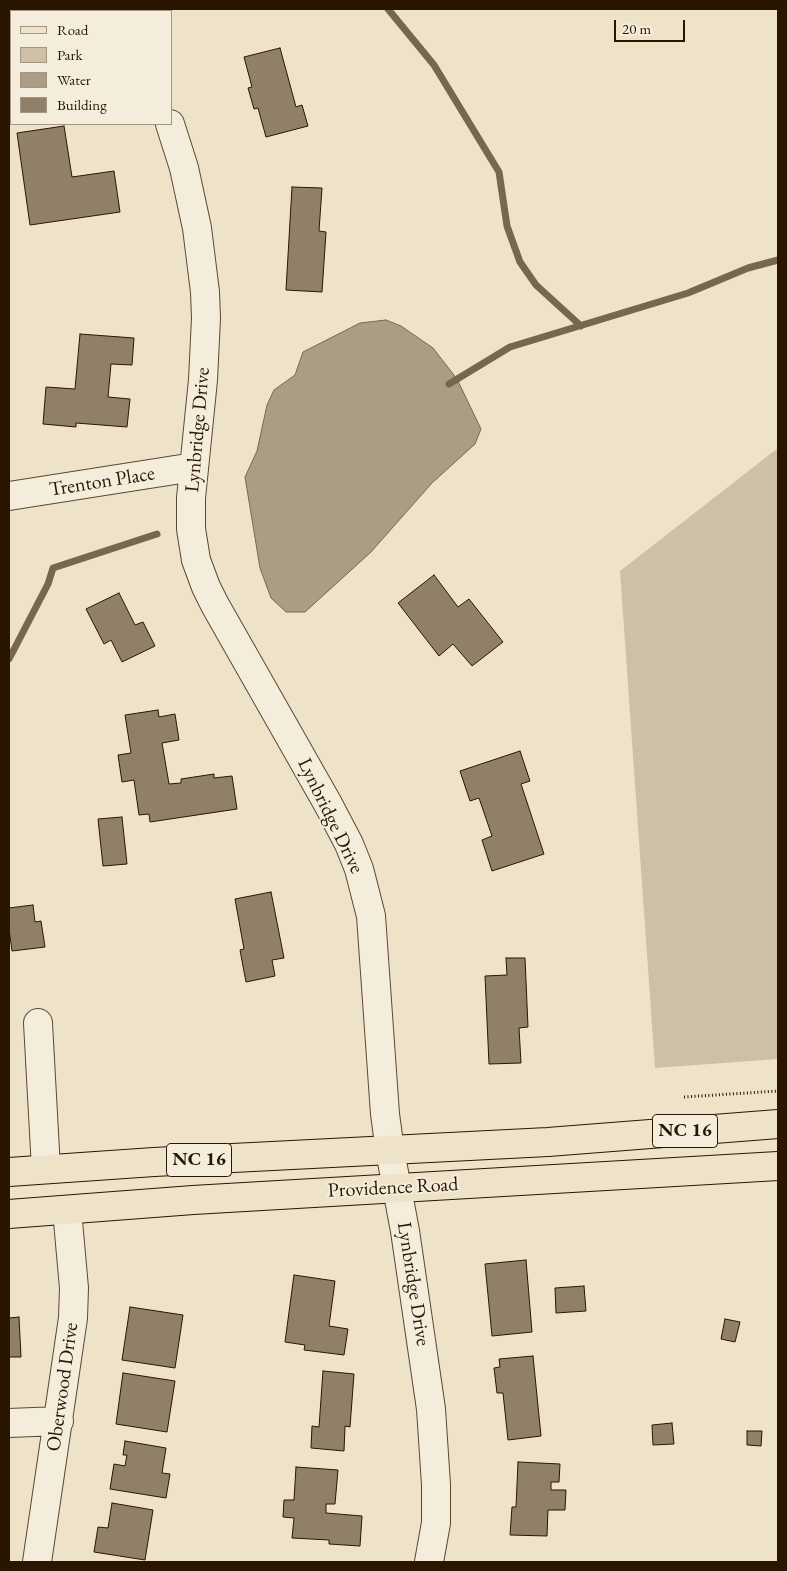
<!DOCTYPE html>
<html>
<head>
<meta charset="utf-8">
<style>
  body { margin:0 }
  #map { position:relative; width:787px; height:1571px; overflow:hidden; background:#eee3c9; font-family:"EB Garamond",serif }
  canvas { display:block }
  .frame { position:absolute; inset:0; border:10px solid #2a1501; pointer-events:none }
  .legend { position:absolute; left:10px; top:10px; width:162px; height:115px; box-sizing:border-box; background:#f4eddc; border:1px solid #a39784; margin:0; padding:6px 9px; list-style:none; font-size:15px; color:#2a1501 }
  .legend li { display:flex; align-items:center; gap:10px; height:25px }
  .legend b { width:25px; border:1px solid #a39784 }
  .scale { position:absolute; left:614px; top:20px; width:71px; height:22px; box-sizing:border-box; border:2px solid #2a1501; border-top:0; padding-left:6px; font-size:15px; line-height:18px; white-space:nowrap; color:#2a1501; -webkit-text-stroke:4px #f4eddc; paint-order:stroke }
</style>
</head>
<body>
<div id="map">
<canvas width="787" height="1571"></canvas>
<div class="frame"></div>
<ul class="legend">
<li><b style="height:6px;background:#eee3c9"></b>Road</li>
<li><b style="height:14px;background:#cdc0a7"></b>Park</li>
<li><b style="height:14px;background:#ab9d85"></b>Water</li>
<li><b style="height:14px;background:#908069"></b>Building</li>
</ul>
<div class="scale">20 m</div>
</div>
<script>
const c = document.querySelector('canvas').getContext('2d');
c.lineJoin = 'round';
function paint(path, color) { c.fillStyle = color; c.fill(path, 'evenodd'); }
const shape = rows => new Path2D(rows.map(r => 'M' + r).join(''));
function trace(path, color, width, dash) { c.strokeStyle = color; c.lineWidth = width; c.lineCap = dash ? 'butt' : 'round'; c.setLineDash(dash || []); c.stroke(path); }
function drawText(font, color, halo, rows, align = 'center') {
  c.font = font + ' "EB Garamond",serif'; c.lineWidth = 4; c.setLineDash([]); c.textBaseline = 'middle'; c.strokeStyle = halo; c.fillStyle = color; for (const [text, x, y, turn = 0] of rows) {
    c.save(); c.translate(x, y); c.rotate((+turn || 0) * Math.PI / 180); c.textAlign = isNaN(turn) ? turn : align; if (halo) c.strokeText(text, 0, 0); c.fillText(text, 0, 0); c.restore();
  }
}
const green = shape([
  [778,448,778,1059,655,1068,620,571]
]);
const water = shape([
  [386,320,401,326,433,348,457,379,481,429,475,444,432,483,371,552,305,612,286,612,271,598,260,568,245,477,257,451,267,405,274,390,295,375,303,352,360,323,386,320]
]);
const stream = shape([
  [388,9,434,65,499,172,507,226,520,262,536,285,581,326],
  [449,384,510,347,688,293,748,268,778,260],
  [9,659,48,584,53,568,157,534]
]);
const building = shape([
  [9,9,31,9,30,11,11,11,11,47,9,52,9,9],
  [280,48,296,107,302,105,308,126,266,137,258,108,254,109,248,88,252,87,244,57,280,48],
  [64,126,72,177,114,171,120,212,30,225,17,133,64,126],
  [292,187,322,188,319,231,326,232,322,292,286,290,292,187],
  [80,334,134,338,132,365,111,364,108,397,130,399,127,427,76,423,76,427,43,424,46,387,75,389,80,334],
  [434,575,458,607,469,599,503,642,472,666,453,644,439,656,398,603,434,575],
  [119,593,135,625,143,622,155,646,122,662,111,640,104,644,86,609,119,593],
  [158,710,159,717,175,714,179,740,162,743,169,784,181,783,181,779,214,774,214,778,232,776,237,809,150,822,149,814,139,815,134,780,122,782,118,755,131,753,125,715,158,710],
  [520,751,530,781,521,784,544,854,492,871,482,840,492,836,479,798,470,801,460,771,520,751],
  [122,817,127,864,103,866,98,819,122,817],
  [271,892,284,958,272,960,275,976,246,982,240,950,244,949,235,899,271,892],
  [33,905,35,922,41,921,45,947,12,951,9,929,9,908,33,905],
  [506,958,525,958,528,1027,519,1028,521,1063,489,1064,485,976,507,975,506,958],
  [526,1260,532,1332,492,1336,485,1264,526,1260],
  [294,1275,335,1281,329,1326,348,1329,344,1355,304,1350,305,1345,285,1342,294,1275],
  [584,1286,586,1311,556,1313,555,1288,584,1286],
  [130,1307,183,1315,175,1368,122,1360,130,1307],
  [19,1317,21,1357,9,1357,9,1318,19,1317],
  [725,1319,740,1322,735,1342,721,1339,725,1319],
  [533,1356,541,1436,508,1440,503,1393,497,1393,494,1368,500,1367,499,1359,533,1356],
  [323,1371,354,1374,350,1427,345,1426,344,1451,311,1448,312,1426,319,1427,323,1371],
  [123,1373,175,1381,167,1432,116,1424,123,1373],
  [672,1423,674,1444,653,1445,652,1425,672,1423],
  [747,1431,762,1431,761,1446,747,1445,747,1431],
  [125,1441,166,1448,162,1473,170,1474,166,1498,110,1489,114,1464,125,1466,127,1455,123,1455,125,1441],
  [518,1462,560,1464,559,1482,551,1482,551,1490,566,1490,565,1510,548,1510,547,1536,510,1535,512,1507,516,1507,518,1462],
  [296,1467,338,1470,335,1504,326,1504,326,1513,362,1516,360,1546,329,1544,329,1540,292,1538,294,1518,283,1517,284,1500,294,1500,296,1467],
  [112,1503,153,1510,145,1560,94,1552,98,1527,108,1528,112,1503]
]);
const path = shape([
  [684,1097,778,1091]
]);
const minor = shape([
  [170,124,184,168,197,228,205,292,206,318,203,380,191,498,191,529,196,560,206,587,215,605,328,804,349,844,359,869,371,916,385,1114,390,1151,405,1231,431,1409,436,1485,436,1523,429,1562],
  [9,496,194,467],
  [38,1023,46,1169],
  [9,1423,59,1421],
  [37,1562,73,1318,74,1288,67,1210]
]);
const major = shape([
  [9,1172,154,1162,548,1142,778,1124],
  [9,1214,193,1200,778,1166]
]);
const shields = [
  [685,1131,65],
  [199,1160,65]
];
const shieldNames = [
  ["NC 16",685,1131],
  ["NC 16",199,1160]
];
const streetNames = [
  ["Lynbridge Drive",198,430,-85],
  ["Trenton Place",102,482,-9],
  ["Lynbridge Drive",330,816,64],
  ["Providence Road",393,1188,-3],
  ["Lynbridge Drive",413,1284,81],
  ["Oberwood Drive",63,1387,-82]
];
paint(green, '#cdc0a7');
paint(water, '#ab9d85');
trace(water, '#776750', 1);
trace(stream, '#776750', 7);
paint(building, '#908069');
trace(building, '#2a1501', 1);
trace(minor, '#5b4833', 30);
trace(major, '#2a1501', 30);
trace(path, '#2a1501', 3, [1, 2.5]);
trace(minor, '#f4eddc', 28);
trace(major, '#eee3c9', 28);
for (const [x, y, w] of shields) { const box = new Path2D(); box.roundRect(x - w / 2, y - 16.5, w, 33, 4); c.fillStyle = '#f4eddc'; c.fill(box); trace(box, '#2a1501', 1); }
drawText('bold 19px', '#2a1501', null, shieldNames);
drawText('20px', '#2a1501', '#f4eddc', streetNames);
</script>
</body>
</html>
